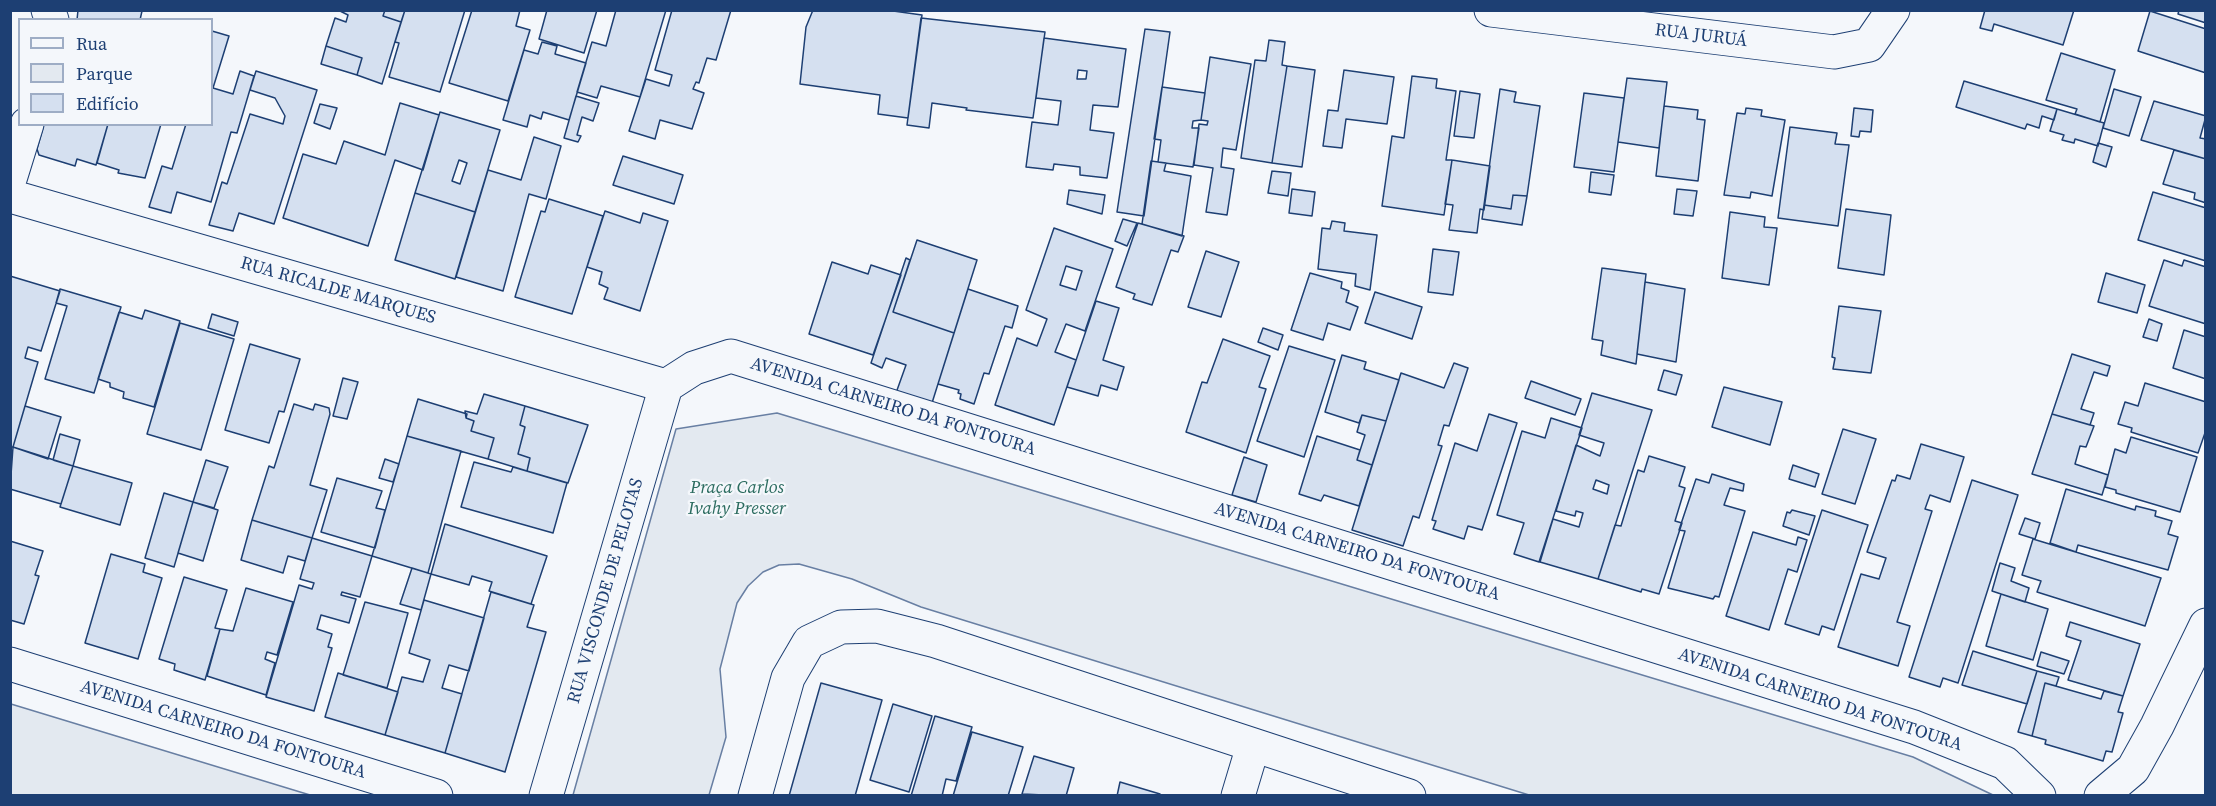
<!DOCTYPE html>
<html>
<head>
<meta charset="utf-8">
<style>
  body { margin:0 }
  #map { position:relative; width:2216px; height:806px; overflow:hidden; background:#f4f7fb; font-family:"Source Serif 4",serif }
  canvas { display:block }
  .frame { position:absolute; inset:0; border:12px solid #1d3f73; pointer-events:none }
  .legend { position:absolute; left:18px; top:18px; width:195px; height:108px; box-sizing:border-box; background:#f4f7fb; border:2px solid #9eadc5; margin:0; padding:8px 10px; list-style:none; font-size:18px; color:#1d3f73 }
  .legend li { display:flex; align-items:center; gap:12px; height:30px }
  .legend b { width:30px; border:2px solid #9eadc5 }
</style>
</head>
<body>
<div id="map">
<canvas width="2216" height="806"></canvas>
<div class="frame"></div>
<ul class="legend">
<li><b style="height:8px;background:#f4f7fb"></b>Rua</li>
<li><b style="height:16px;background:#e3e9f0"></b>Parque</li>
<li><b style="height:16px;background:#d5e0f0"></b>Edifício</li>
</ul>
</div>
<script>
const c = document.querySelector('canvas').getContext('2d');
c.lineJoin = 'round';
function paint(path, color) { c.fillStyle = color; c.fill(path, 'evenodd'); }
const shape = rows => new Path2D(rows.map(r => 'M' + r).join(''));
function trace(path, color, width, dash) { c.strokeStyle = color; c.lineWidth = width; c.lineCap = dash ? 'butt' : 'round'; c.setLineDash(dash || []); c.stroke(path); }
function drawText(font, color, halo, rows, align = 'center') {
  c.font = font + ' "Source Serif 4",serif'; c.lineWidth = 4.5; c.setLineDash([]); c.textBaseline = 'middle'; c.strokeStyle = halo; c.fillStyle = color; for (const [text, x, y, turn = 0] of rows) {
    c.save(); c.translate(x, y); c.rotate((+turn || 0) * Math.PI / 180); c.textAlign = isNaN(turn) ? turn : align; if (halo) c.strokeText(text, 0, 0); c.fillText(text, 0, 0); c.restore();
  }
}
const green = shape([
  [777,413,1913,757,1993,795,1529,795,921,607,852,579,799,564,779,565,763,572,748,586,737,603,720,669,726,737,709,795,573,795,676,429,777,413],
  [11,704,310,795,11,795,11,704]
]);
const building = shape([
  [78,10,141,10,142,11,140,20,77,20,78,10],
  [338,10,385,10,383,16,401,22,382,84,357,75,362,58,326,46,335,18,346,22,348,15,338,10],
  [385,10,405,10,401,22,383,16,385,10],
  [405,10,465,10,440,92,389,77,399,43,395,42,405,10],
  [472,10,520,10,516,26,530,30,508,101,449,83,472,10],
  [547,10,597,10,584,53,539,39,547,10],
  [616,10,666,10,640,97,601,86,597,98,577,92,592,42,606,46,616,10],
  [672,10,731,10,716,60,707,58,699,83,696,82,693,89,704,93,692,129,660,120,655,139,629,131,646,79,669,86,672,75,655,70,672,10],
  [813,10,886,10,922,15,908,118,878,114,880,95,800,84,806,27,813,10],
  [1985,10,2074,10,2063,45,1994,24,1992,31,1980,28,1985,10],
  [2179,10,2206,10,2206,23,2178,14,2179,10],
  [2150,11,2206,29,2206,73,2138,51,2150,11],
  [921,18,1045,32,1033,118,966,110,967,108,932,103,929,128,907,125,921,18],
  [1145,29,1170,32,1144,216,1117,212,1145,29],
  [212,31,229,36,213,88,233,94,240,71,254,76,237,133,231,132,211,202,177,192,171,213,149,207,162,166,172,169,186,124,212,124,212,31],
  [1044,38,1126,49,1118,107,1093,105,1090,130,1114,133,1107,178,1080,175,1080,167,1054,164,1053,170,1026,167,1032,122,1058,125,1061,101,1036,98,1044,38],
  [1078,70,1087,71,1086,79,1077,79,1078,70],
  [1269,40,1285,42,1282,65,1287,66,1272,163,1241,158,1255,60,1266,61,1269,40],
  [542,42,557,46,555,54,586,63,569,120,543,112,541,119,530,115,527,127,503,120,524,50,538,54,542,42],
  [326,46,362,58,357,75,321,64,326,46],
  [2061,53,2115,70,2100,122,2075,114,2077,109,2046,100,2061,53],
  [1210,57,1251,64,1236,150,1223,148,1221,167,1234,169,1227,215,1206,212,1213,168,1194,165,1199,124,1207,125,1208,121,1201,120,1210,57],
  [1287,66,1315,70,1302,167,1272,163,1287,66],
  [1344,70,1394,77,1387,124,1346,119,1342,148,1323,146,1328,110,1338,111,1344,70],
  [256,71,317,90,274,224,239,213,233,231,209,225,222,182,227,184,250,114,283,124,285,116,275,98,250,90,256,71],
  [1412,76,1437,79,1436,88,1456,91,1446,160,1452,160,1444,215,1382,206,1392,136,1404,138,1412,76],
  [1627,78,1667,82,1659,148,1618,142,1627,78],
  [1964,81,2057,109,2054,120,2042,116,2039,128,2027,124,2025,129,1956,107,1964,81],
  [1162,87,1205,93,1201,120,1193,121,1192,128,1199,128,1193,167,1158,162,1161,140,1154,139,1162,87],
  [1500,89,1516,92,1514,102,1540,106,1527,196,1513,195,1511,209,1484,205,1500,89],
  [2114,89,2141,97,2129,136,2103,128,2114,89],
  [1460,91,1480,94,1474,138,1454,136,1460,91],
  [1584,93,1624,98,1614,172,1574,167,1584,93],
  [576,96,599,103,593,121,582,117,577,135,581,136,578,142,564,138,576,96],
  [2154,101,2206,116,2200,138,2206,139,2206,159,2141,140,2154,101],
  [400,103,439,115,423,170,395,160,368,246,283,218,303,154,336,164,344,141,385,155,400,103],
  [320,104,337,108,330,129,314,123,320,104],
  [1664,106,1698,110,1697,119,1705,120,1698,181,1656,176,1664,106],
  [1746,108,1762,110,1761,116,1785,120,1772,196,1751,192,1750,198,1724,195,1737,113,1745,114,1746,108],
  [1854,108,1873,110,1871,132,1860,131,1859,137,1851,136,1854,108],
  [2057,109,2104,123,2098,146,2075,139,2074,143,2062,140,2064,135,2050,131,2057,109],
  [440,112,500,130,475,212,415,193,440,112],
  [459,160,467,163,460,184,452,181,459,160],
  [44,124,108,124,96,165,77,159,75,166,39,155,37,149,44,124],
  [108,124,161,124,145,178,118,173,119,170,97,163,108,124],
  [1790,127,1837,133,1835,144,1849,145,1838,226,1778,218,1790,127],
  [534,137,561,146,546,199,529,194,503,291,456,277,488,170,521,180,534,137],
  [2098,143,2112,147,2106,167,2093,162,2098,143],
  [2174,150,2206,159,2206,203,2194,199,2195,193,2163,184,2174,150],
  [623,156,683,175,674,204,613,185,623,156],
  [1452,160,1490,166,1484,210,1480,209,1477,233,1449,230,1453,205,1445,204,1452,160],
  [1151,161,1166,163,1164,171,1191,176,1182,236,1142,224,1151,161],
  [1272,171,1291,173,1288,196,1268,193,1272,171],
  [1591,172,1614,175,1611,195,1589,192,1591,172],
  [1292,189,1315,192,1312,216,1289,213,1292,189],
  [1677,189,1697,191,1693,216,1674,214,1677,189],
  [1069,190,1105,195,1102,214,1067,204,1069,190],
  [2153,192,2206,208,2206,261,2138,240,2153,192],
  [415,193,475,212,455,279,395,260,415,193],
  [1513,195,1527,196,1522,225,1482,219,1484,205,1511,209,1513,195],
  [549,199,603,216,572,314,515,297,541,211,545,212,549,199],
  [1846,209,1891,215,1884,275,1838,268,1846,209],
  [605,211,640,223,643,213,668,221,640,311,604,299,608,288,599,284,602,272,587,267,605,211],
  [1730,212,1765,217,1764,227,1777,228,1769,285,1722,278,1730,212],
  [1123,219,1137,223,1127,246,1115,241,1123,219],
  [1332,221,1345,223,1344,231,1377,235,1370,290,1355,286,1356,274,1318,269,1322,228,1330,229,1332,221],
  [1138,223,1184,236,1178,252,1171,250,1152,305,1133,299,1135,294,1116,287,1138,223],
  [1054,228,1113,249,1085,331,1066,324,1055,352,1076,360,1054,425,995,405,1017,338,1037,346,1047,319,1026,310,1054,228],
  [1066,266,1082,271,1076,290,1060,285,1066,266],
  [917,240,977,260,954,333,893,312,917,240],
  [1433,249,1459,252,1453,295,1428,292,1433,249],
  [1206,251,1239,262,1221,317,1188,307,1206,251],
  [906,258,910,260,893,312,954,333,932,403,896,393,906,365,886,358,882,368,871,363,906,258],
  [2164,260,2182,266,2184,260,2206,267,2206,324,2149,306,2164,260],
  [832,262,868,274,871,265,901,275,873,355,809,334,832,262],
  [1602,268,1646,274,1636,364,1601,355,1603,341,1592,339,1602,268],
  [1310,273,1342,282,1341,288,1349,291,1346,302,1358,307,1350,330,1328,323,1323,340,1291,330,1310,273],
  [2106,273,2145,285,2137,313,2098,302,2106,273],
  [10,276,60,291,41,351,28,347,25,358,38,362,13,447,10,447,10,276],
  [1645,282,1685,289,1676,362,1637,354,1645,282],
  [60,289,121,307,94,393,45,379,67,306,56,303,60,289],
  [968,289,1018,306,1012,328,1005,326,989,374,984,373,974,404,960,399,961,394,958,393,959,390,938,384,968,289],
  [1375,292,1422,307,1412,339,1365,323,1375,292],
  [1096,301,1119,308,1103,360,1124,367,1117,390,1101,385,1098,396,1067,387,1096,301],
  [1839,306,1881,311,1871,373,1833,369,1835,358,1832,357,1839,306],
  [145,310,180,321,154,407,123,398,124,392,110,387,110,383,98,379,119,312,142,319,145,310],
  [212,314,238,322,234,336,208,328,212,314],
  [2149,319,2162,324,2157,341,2143,337,2149,319],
  [180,323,234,339,201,450,147,434,180,323],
  [1263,328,1283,335,1278,350,1258,342,1263,328],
  [2184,330,2206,337,2206,379,2173,368,2184,330],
  [1223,339,1270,356,1259,387,1266,389,1246,453,1186,432,1202,382,1207,383,1223,339],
  [250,344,300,359,284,412,279,411,269,443,225,430,250,344],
  [1289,346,1335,360,1304,457,1257,441,1289,346],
  [2072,354,2110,366,2107,376,2094,372,2081,409,2094,413,2090,425,2052,414,2072,354],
  [1342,355,1366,362,1364,369,1399,380,1386,421,1362,415,1359,423,1325,412,1342,355],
  [1454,363,1468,368,1449,426,1444,425,1438,445,1442,446,1419,518,1413,516,1403,546,1352,530,1401,373,1444,388,1454,363],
  [1664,370,1682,375,1676,395,1658,390,1664,370],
  [343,378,358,382,347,419,333,416,343,378],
  [1531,381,1581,399,1575,415,1525,398,1531,381],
  [2145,383,2206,402,2206,430,2198,453,2131,432,2132,428,2118,424,2125,402,2138,406,2145,383],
  [1724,387,1782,402,1770,445,1712,427,1724,387],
  [1592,393,1652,410,1598,579,1540,562,1553,519,1579,527,1583,513,1576,511,1575,516,1556,511,1576,445,1600,456,1604,443,1579,435,1592,393],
  [1596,480,1609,485,1607,494,1593,489,1596,480],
  [484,394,525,406,520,425,525,427,518,454,530,458,527,471,488,459,494,438,471,431,474,421,466,418,465,411,477,414,484,394],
  [418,399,467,414,466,418,474,421,471,431,494,438,488,459,407,436,418,399],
  [294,404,313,410,315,404,329,408,330,414,310,485,327,490,312,538,252,520,269,466,274,468,294,404],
  [25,406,61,417,48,459,13,447,25,406],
  [525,406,588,425,568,483,527,471,530,458,518,454,525,427,520,425,525,406],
  [1489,414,1517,423,1482,530,1468,526,1464,539,1433,529,1436,521,1432,520,1455,443,1477,451,1489,414],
  [2052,414,2094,426,2086,447,2080,446,2075,464,2108,475,2102,495,2032,474,2052,414],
  [1362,415,1386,421,1372,465,1357,460,1365,435,1357,432,1362,415],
  [1551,418,1582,428,1539,562,1514,554,1524,523,1497,515,1522,431,1545,438,1551,418],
  [1843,429,1876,439,1855,504,1822,494,1843,429],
  [60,434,80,440,73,466,53,460,60,434],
  [407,436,461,451,428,573,372,556,407,436],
  [1317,436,1360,450,1357,460,1372,465,1359,506,1324,495,1321,501,1299,494,1317,436],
  [2131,437,2197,457,2180,512,2116,493,2116,490,2105,487,2115,449,2126,453,2131,437],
  [1921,444,1964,457,1950,502,1930,495,1925,509,1932,511,1897,622,1910,626,1898,666,1838,647,1861,574,1879,579,1886,558,1867,552,1892,480,1895,481,1897,475,1910,479,1921,444],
  [13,447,73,466,61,504,10,489,13,447],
  [1649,456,1685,467,1679,486,1685,488,1675,521,1682,523,1659,594,1642,589,1641,592,1598,579,1615,525,1621,526,1638,470,1644,472,1649,456],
  [1244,457,1267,465,1256,502,1232,495,1244,457],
  [385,459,399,464,393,482,379,478,385,459],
  [206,460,228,467,214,508,193,502,206,460],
  [474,462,511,472,513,467,567,483,553,533,461,507,474,462],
  [1793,465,1819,474,1815,487,1789,479,1793,465],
  [73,466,132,483,120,525,60,507,73,466],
  [1712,474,1744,484,1743,491,1730,488,1724,505,1745,511,1719,597,1715,596,1713,599,1668,588,1685,531,1679,530,1696,479,1709,483,1712,474],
  [337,478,382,491,376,508,385,510,375,548,321,532,337,478],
  [1972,480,2018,495,1958,683,1943,678,1940,687,1909,677,1972,480],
  [2066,489,2135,510,2136,506,2156,511,2155,516,2172,521,2168,534,2178,537,2168,570,2078,545,2076,552,2050,543,2066,489],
  [164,493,193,502,174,567,145,558,164,493],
  [193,502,218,510,203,561,178,553,193,502],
  [1792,510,1815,516,1809,535,1783,526,1787,512,1790,513,1792,510],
  [1822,510,1868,525,1834,630,1822,626,1819,635,1785,624,1822,510],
  [2025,518,2040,523,2035,539,2019,534,2025,518],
  [252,520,312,538,305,561,288,556,283,573,241,560,252,520],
  [445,524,547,556,531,604,489,591,492,582,472,576,469,585,431,574,445,524],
  [1753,532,1796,545,1798,537,1807,540,1797,572,1788,569,1769,630,1726,616,1753,532],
  [312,538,372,556,360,597,342,592,341,595,356,599,349,623,321,615,317,629,332,634,328,647,332,648,314,711,266,697,299,585,312,589,314,583,300,579,312,538],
  [2033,539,2161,578,2145,626,2037,592,2041,581,2022,575,2033,539],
  [10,541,43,551,35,575,39,576,24,624,10,620,10,541],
  [111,554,145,564,143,572,162,578,138,659,85,643,111,554],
  [2000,563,2015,568,2011,581,2029,588,2025,602,1992,591,2000,563],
  [412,568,431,574,421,610,400,604,412,568],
  [184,577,227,590,215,628,220,629,205,680,174,670,175,664,159,659,184,577],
  [246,588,293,602,277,655,267,652,265,659,275,663,266,695,207,676,220,629,233,631,246,588],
  [491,592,534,605,527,627,546,632,505,772,445,753,491,592],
  [2001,594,2048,609,2033,660,1986,646,2001,594],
  [424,600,484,618,469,671,449,665,442,688,462,694,445,753,385,735,402,677,423,682,430,660,409,653,424,600],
  [365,602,408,613,387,688,343,675,365,602],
  [2070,622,2140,644,2123,696,2068,680,2081,641,2066,636,2070,622],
  [1973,651,2037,671,2027,704,1962,685,1973,651],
  [2041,652,2069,661,2064,674,2037,666,2041,652],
  [2037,671,2059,677,2056,686,2045,683,2032,736,2018,732,2037,671],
  [338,673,398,692,385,735,325,717,338,673],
  [821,683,882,700,855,796,789,796,821,683],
  [2045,683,2101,699,2104,691,2123,696,2118,712,2123,713,2112,752,2106,751,2103,761,2045,744,2046,740,2032,736,2045,683],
  [893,704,932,716,909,792,870,780,893,704],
  [935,716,972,727,956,781,946,779,942,796,911,796,935,716],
  [972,732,1023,747,1008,796,953,796,972,732],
  [1034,756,1074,768,1066,796,1022,794,1034,756],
  [1120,782,1160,794,1160,796,1117,796,1120,782]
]);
const minor = shape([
  [48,10,52,20],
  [1491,10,1834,52,1869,45,1893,10],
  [10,179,27,124],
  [10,196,666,386],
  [1238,796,1253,746],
  [2101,796,2133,769,2157,726,2206,625]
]);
const major = shape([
  [10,664,436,796],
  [546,796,666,386,694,368,731,356,1914,727,2005,763,2039,796],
  [755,796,788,678,809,642,841,627,877,626,936,641,1409,796]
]);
const streetNames = [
  ["RUA JURUÁ",1701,36,7],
  ["RUA RICALDE MARQUES",338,291,16],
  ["AVENIDA CARNEIRO DA FONTOURA",893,407,17],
  ["AVENIDA CARNEIRO DA FONTOURA",1357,552,17],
  ["RUA VISCONDE DE PELOTAS",606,591,-74],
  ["AVENIDA CARNEIRO DA FONTOURA",1820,700,18],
  ["AVENIDA CARNEIRO DA FONTOURA",223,730,17]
];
const parkNames = [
  ["Praça Carlos",737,488],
  ["Ivahy Presser",737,509]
];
paint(green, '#e3e9f0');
trace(green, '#687fa3', 1.5);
paint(building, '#d5e0f0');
trace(building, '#1d3f73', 1.5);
trace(minor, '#1d3f73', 35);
trace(major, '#1d3f73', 35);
trace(minor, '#f4f7fb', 33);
trace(major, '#f4f7fb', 33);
drawText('18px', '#1d3f73', '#f4f7fb', streetNames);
drawText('italic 18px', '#2c6c60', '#f4f7fb', parkNames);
</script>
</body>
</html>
